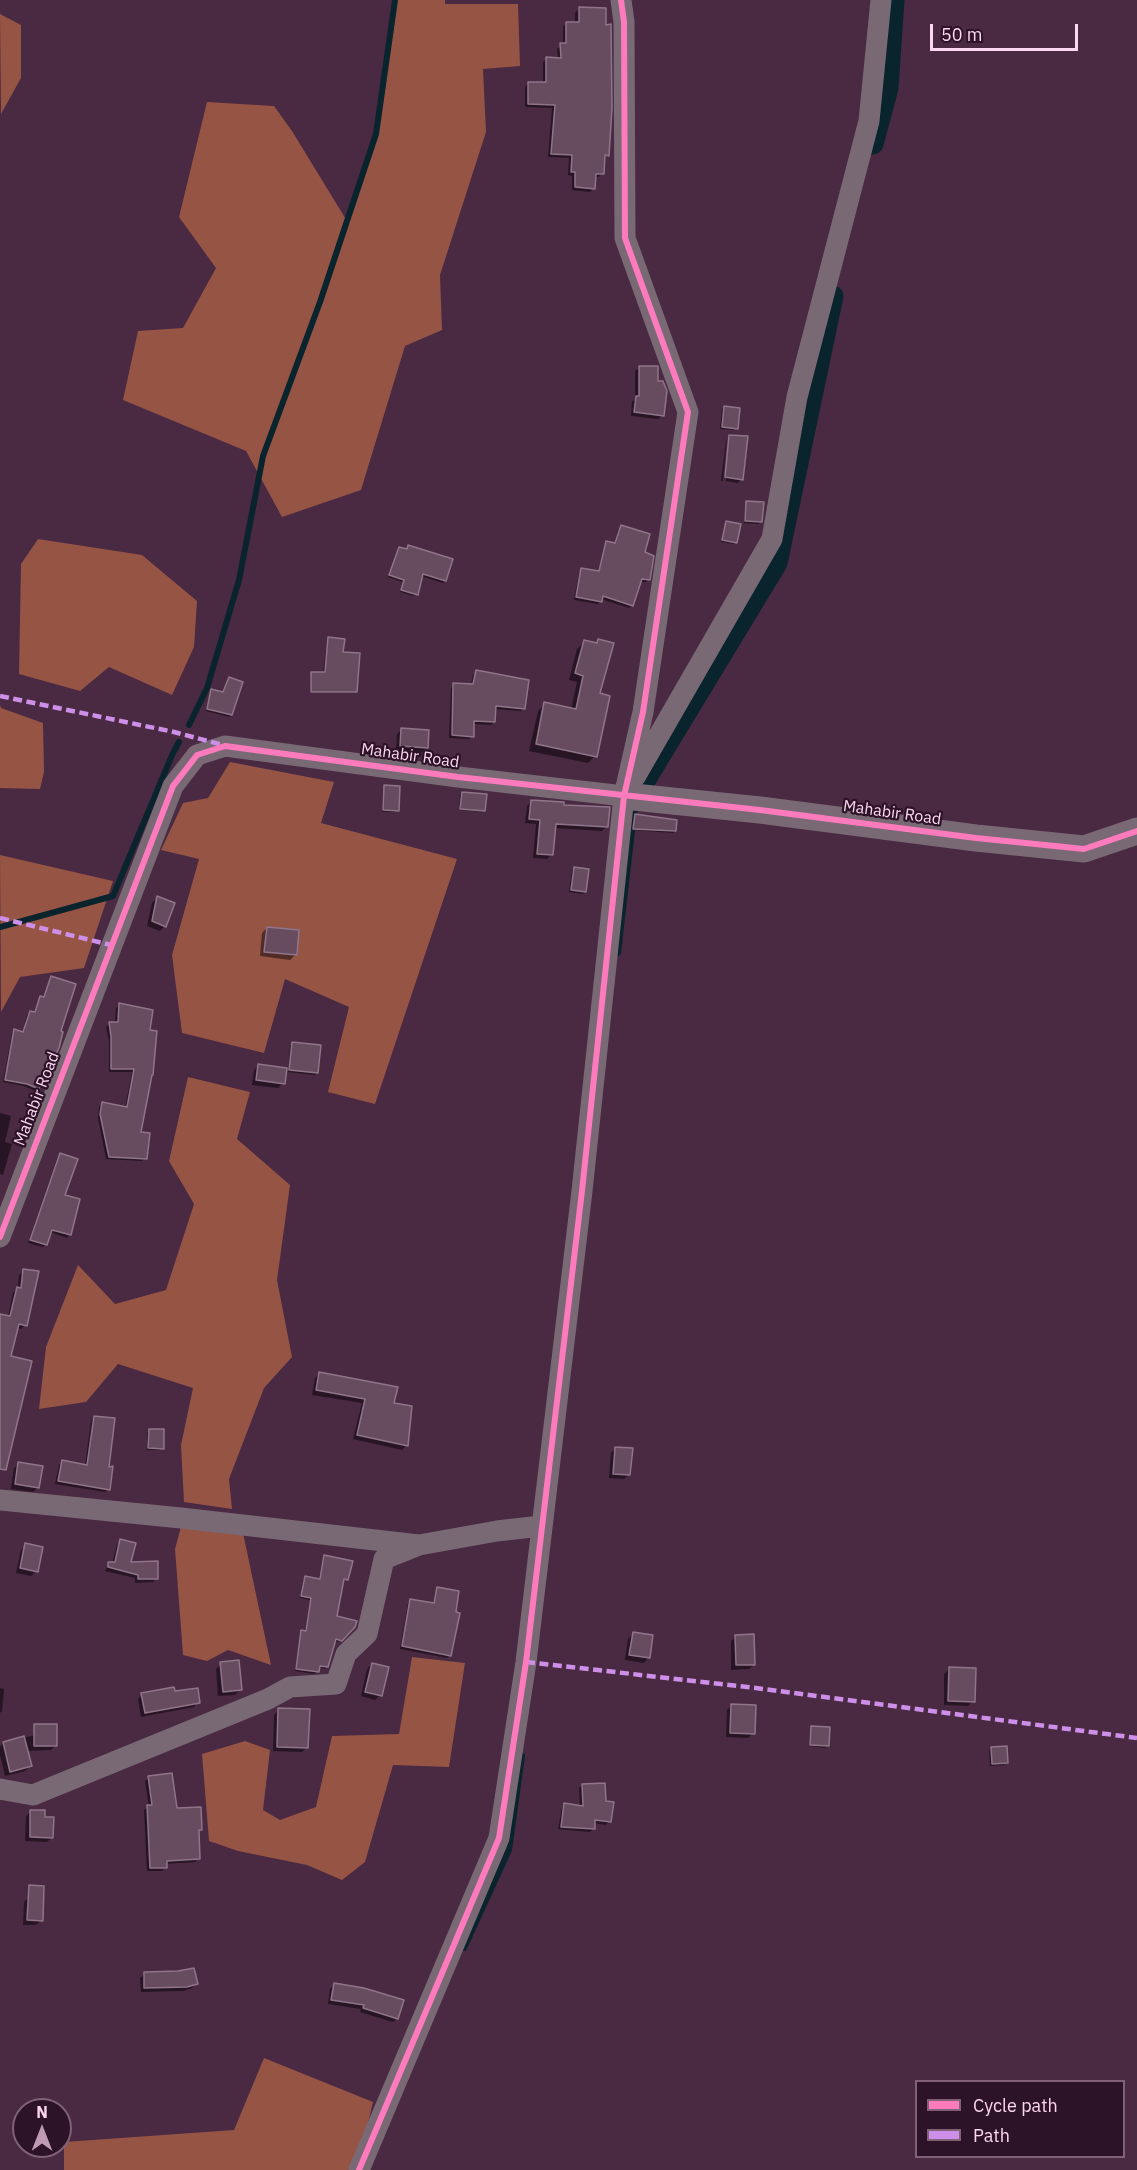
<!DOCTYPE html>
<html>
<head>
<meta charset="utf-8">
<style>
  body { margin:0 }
  #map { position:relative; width:1137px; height:2170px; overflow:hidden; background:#4a2942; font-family:"IBM Plex Sans",sans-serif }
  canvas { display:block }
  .legend { position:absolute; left:915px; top:2080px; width:210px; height:78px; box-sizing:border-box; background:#2d1327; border:2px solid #806178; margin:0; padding:8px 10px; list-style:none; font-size:18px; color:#fcd7f1 }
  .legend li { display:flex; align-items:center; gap:12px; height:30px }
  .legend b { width:30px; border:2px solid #806178 }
  .north { position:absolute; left:12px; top:2098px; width:60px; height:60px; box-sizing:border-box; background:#2d1327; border:2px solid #806178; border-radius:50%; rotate:0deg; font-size:16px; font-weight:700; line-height:24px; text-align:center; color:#fcd7f1 }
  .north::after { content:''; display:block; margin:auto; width:21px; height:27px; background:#be9ab4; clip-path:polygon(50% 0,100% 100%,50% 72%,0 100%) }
  .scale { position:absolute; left:930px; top:24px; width:148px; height:27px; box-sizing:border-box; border:3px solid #fcd7f1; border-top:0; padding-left:8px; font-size:18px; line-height:21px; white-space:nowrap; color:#fcd7f1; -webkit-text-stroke:4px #2d1327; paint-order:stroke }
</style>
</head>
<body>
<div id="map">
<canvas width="1137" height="2170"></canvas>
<ul class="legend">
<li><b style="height:8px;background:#fd7abc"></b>Cycle path</li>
<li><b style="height:8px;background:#ce8fe9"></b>Path</li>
</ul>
<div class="north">N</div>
<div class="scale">50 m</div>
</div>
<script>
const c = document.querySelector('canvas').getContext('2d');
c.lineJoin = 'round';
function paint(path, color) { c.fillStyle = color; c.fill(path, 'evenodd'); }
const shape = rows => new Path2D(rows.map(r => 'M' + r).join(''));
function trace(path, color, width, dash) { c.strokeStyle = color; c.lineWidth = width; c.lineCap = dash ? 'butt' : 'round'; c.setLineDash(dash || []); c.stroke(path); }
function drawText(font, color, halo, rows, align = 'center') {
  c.font = font + ' "IBM Plex Sans",sans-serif'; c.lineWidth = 4.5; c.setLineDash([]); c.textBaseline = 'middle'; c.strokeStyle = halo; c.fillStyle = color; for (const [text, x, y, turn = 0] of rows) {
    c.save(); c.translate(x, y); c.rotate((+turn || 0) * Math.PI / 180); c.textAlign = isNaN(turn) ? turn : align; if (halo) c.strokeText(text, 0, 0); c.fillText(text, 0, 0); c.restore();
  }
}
const forest = shape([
  [395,0,445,0,445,4,518,4,520,66,483,69,486,132,440,275,442,330,405,346,361,490,282,517,246,451,123,400,138,331,183,328,216,268,179,217,207,102,274,106,292,131,347,221,376,134],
  [0,14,21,25,21,78,1,114],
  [38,539,142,555,197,601,194,647,172,695,109,667,80,691,19,674,21,564],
  [0,705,1,708,43,723,44,772,40,789,0,788],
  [230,762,334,782,321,823,457,859,375,1104,328,1092,349,1007,285,979,264,1053,182,1033,172,955,199,859,161,850,183,803,208,798],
  [0,855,113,881,84,968,20,977,1,1012],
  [188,1077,250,1092,237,1139,290,1185,277,1280,292,1357,264,1388,229,1479,232,1509,184,1502,181,1445,193,1388,118,1364,86,1402,39,1409,46,1347,78,1265,115,1304,166,1290,194,1204,169,1161],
  [182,1523,243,1533,271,1665,228,1650,207,1661,183,1655,175,1549],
  [412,1657,465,1663,449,1767,393,1765,365,1862,342,1880,307,1865,238,1851,209,1841,202,1754,245,1741,270,1750,263,1810,280,1820,316,1807,332,1736,399,1734],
  [264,2058,373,2102,357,2170,64,2170,64,2142,234,2130]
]);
const shadow = shape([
  [579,9,607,155,603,159,602,174,598,177,595,177,594,188,590,192,572,190,572,176,568,175,569,158,548,157,552,108,525,107,525,87,529,83,543,83,543,62,547,59,558,59,557,49,563,45,563,27,567,23,575,24,575,13],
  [640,367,657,382,663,415,658,419,631,416,632,402,635,399,635,371],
  [725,407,736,428,734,430,720,429,722,409],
  [730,436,742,479,738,483,726,481,730,438,728,438],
  [727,439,723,481,721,481,726,441],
  [747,503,761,522,758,524,744,523,745,505],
  [727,523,736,542,734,544,721,542],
  [621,527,643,552,648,580,646,582,639,582,632,605,629,608,601,599,598,604,574,600,579,573,582,570,598,572,604,545,607,542,614,544,618,530],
  [409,547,445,580,443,583,421,576,414,596,400,592,403,582,388,577,398,551,406,551],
  [329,638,342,653,355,691,353,693,310,693,310,676,312,674,323,674,327,641],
  [598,640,595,756,588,763,529,751,538,711,545,704,571,710,577,682,569,680,577,649,585,642,595,644],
  [476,672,524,708,521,711,494,709,494,722,491,725,473,724,472,736,469,739,449,738,451,688,454,685,471,685,473,675],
  [229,679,231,714,229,717,206,711,210,693,212,691,223,693],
  [402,729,427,747,422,752,396,750,397,734],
  [385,787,397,810,395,812,382,812,383,789],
  [462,793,484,810,482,812,459,810,460,795],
  [531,801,562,806,606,827,602,831,554,828,552,854,547,859,533,858,536,824,525,823,527,806],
  [635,815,675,831,673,833,632,830,633,817],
  [574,868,585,892,583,894,569,892,572,870],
  [157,898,165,926,160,931,147,926,152,903],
  [267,928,295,955,290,960,260,956,262,933],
  [52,977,38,1088,35,1091,24,1086,3,1082,12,1033,14,1030,22,1033,27,1015,30,1012,34,1013,38,1000,43,998],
  [120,1005,148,1032,139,1133,145,1158,142,1161,106,1159,98,1118,99,1107,102,1104,125,1108,132,1072,109,1072,109,1041,106,1027,110,1024,115,1023,116,1008],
  [293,1044,317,1072,315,1075,288,1072,290,1046],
  [259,1065,283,1083,278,1088,252,1085,254,1070],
  [0,1113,11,1116,5,1142,12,1144,3,1175,0,1174],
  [60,1155,69,1235,67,1238,50,1232,46,1244,43,1247,28,1243,57,1158],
  [24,1271,25,1325,21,1329,17,1328,9,1357,0,1445,0,1315,8,1317,13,1293,18,1288,19,1275],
  [319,1374,392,1405,406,1446,402,1450,353,1439,362,1403,312,1395,315,1378],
  [94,1417,107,1468,109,1489,105,1492,55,1484,59,1465,63,1462,85,1466,91,1421],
  [149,1431,163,1448,160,1450,147,1450,147,1433],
  [616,1448,629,1474,624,1479,609,1478,611,1453],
  [19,1464,38,1488,33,1492,11,1489,14,1468],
  [121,1541,129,1563,157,1578,153,1582,135,1583,135,1578,105,1571,109,1564,112,1564,117,1545],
  [26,1545,36,1571,31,1576,16,1573,21,1550],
  [325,1557,347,1579,342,1580,335,1617,354,1627,338,1642,334,1641,325,1669,318,1667,315,1674,295,1671,300,1633,305,1632,310,1600,300,1598,303,1580,306,1578,319,1581],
  [438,1589,450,1655,447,1658,400,1649,408,1603,410,1600,433,1604,435,1592],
  [633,1634,648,1658,644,1663,625,1660,628,1639],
  [736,1636,754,1664,749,1669,731,1670,731,1641],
  [221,1664,240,1690,235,1695,218,1696,216,1669],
  [372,1664,380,1695,375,1700,361,1696,367,1669],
  [949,1669,973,1701,968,1706,944,1705,944,1674],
  [0,1688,4,1689,2,1711,0,1713],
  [174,1693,198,1702,194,1707,141,1717,138,1699,142,1695],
  [732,1705,753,1733,748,1738,726,1737,727,1710],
  [279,1710,307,1747,302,1752,273,1751,274,1715],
  [812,1727,827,1746,825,1748,809,1746,810,1729],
  [55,1730,56,1745,51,1750,26,1751,30,1766,25,1771,5,1776,0,1755,0,1747,3,1743],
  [992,1748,1007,1763,1004,1765,990,1766,989,1750],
  [149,1778,176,1809,200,1829,197,1833,199,1858,195,1862,165,1864,165,1868,162,1871,147,1871,144,1810,149,1807,145,1781],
  [583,1785,604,1802,609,1821,606,1825,594,1823,593,1829,590,1832,558,1829,562,1808,565,1805,580,1807,579,1788],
  [31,1811,43,1819,52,1837,47,1842,25,1841,26,1816],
  [29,1897,41,1921,36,1925,23,1925,24,1902],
  [145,1974,196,1984,192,1988,183,1991,141,1992,140,1978],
  [334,1985,397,2018,393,2022,360,2012,361,2009,328,2004,330,1989]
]);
const stream = shape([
  [189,725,207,688,239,580,263,456,320,302,376,134,395,0],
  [0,927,113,896,173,753,179,742],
  [618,953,635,805],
  [464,1948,509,1850,522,1756]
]);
const canal = shape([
  [873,144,888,88,894,0],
  [643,784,777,563,833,296]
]);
const building = shape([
  [579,7,606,8,606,25,611,24,612,108,609,156,605,155,604,174,596,174,595,189,575,187,575,172,571,172,572,155,551,154,555,105,528,104,528,82,546,82,546,57,561,58,560,43,566,43,566,22,579,22,579,7],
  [639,366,658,366,658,381,663,381,667,391,664,416,634,412,636,396,639,396,639,366],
  [724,406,740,408,738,429,722,427,724,406],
  [729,435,748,436,743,480,725,477,729,435],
  [746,501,764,502,762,522,745,521,746,501],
  [726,521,741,524,737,543,722,540,726,521],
  [621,525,650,534,645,552,654,556,650,580,642,579,633,606,603,596,602,602,576,597,581,568,599,571,606,541,615,543,621,525],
  [408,545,453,559,446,581,423,574,418,595,401,590,404,580,389,575,399,547,407,549,408,545],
  [328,637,345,639,343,652,360,653,357,692,311,692,311,672,325,672,328,637],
  [598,639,614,643,600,693,610,696,597,757,536,744,544,702,576,709,583,676,575,673,584,640,597,643,598,639],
  [476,670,529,680,525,709,496,706,495,722,474,721,474,737,452,735,453,683,473,684,476,670],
  [229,677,243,682,232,715,207,709,211,689,223,692,229,677],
  [401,728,429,730,428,748,400,746,401,728],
  [384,785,400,786,399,811,383,810,384,785],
  [462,792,487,794,485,811,460,809,462,792],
  [531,800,564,802,564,805,610,807,608,827,556,824,553,855,537,854,540,820,529,819,531,800],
  [635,814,677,820,676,831,633,829,635,814],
  [574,867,589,869,586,892,571,890,574,867],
  [157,896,175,903,166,927,152,921,157,896],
  [267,927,299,930,297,955,264,952,267,927],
  [51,976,76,984,61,1031,63,1032,59,1048,39,1089,27,1084,5,1080,14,1029,23,1032,30,1011,35,1012,40,996,44,997,51,976],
  [119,1003,153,1010,150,1030,157,1031,153,1075,152,1075,141,1132,150,1133,147,1159,109,1157,100,1114,102,1102,127,1107,134,1069,111,1069,111,1037,109,1022,118,1022,119,1003],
  [292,1042,321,1045,318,1073,289,1070,292,1042],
  [258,1064,287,1068,285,1084,256,1080,258,1064],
  [60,1153,78,1159,65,1195,80,1199,71,1235,52,1230,47,1245,30,1240,60,1153],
  [23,1269,39,1271,27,1326,19,1324,11,1356,32,1361,6,1470,0,1469,0,1314,10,1316,17,1287,21,1288,23,1269],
  [319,1372,398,1387,394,1403,412,1406,408,1446,357,1435,365,1399,316,1390,319,1372],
  [94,1416,115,1418,109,1467,113,1466,110,1490,58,1481,62,1460,87,1465,94,1416],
  [149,1429,164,1429,164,1449,148,1448,149,1429],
  [615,1447,633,1448,630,1475,613,1474,615,1447],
  [18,1462,43,1466,39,1488,15,1484,18,1462],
  [120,1539,136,1543,131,1562,158,1561,158,1579,138,1579,138,1575,108,1567,108,1562,115,1562,120,1539],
  [25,1543,43,1547,38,1572,20,1568,25,1543],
  [324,1555,353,1561,348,1580,344,1579,337,1616,357,1621,355,1627,342,1641,336,1639,328,1667,320,1666,319,1672,296,1669,301,1630,306,1631,311,1598,301,1596,305,1576,320,1579,324,1555],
  [437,1587,459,1591,456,1612,460,1613,451,1656,402,1646,410,1599,434,1603,437,1587],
  [633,1632,653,1635,650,1658,629,1655,633,1632],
  [754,1634,755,1665,736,1665,735,1635,754,1634],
  [239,1660,242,1690,223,1692,220,1662,239,1660],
  [372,1663,389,1667,382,1696,365,1692,372,1663],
  [949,1667,976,1668,975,1702,948,1701,949,1667],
  [174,1687,175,1691,198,1688,200,1703,145,1713,141,1693,174,1687],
  [731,1704,756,1705,755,1734,730,1733,731,1704],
  [278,1708,310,1709,308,1748,277,1747,278,1708],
  [34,1724,57,1724,57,1746,34,1746,34,1724],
  [811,1726,830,1727,829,1746,810,1745,811,1726],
  [24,1736,32,1766,10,1772,3,1742,24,1736],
  [1007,1746,1008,1763,992,1764,991,1747,1007,1746],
  [172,1773,177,1808,201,1807,202,1830,199,1830,200,1859,167,1861,167,1868,150,1868,147,1805,152,1805,148,1776,172,1773],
  [605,1783,606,1801,614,1802,611,1822,595,1820,595,1829,561,1827,564,1803,583,1806,582,1784,605,1783],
  [30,1810,45,1810,45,1817,54,1817,53,1838,30,1837,30,1810],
  [29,1885,44,1886,43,1921,27,1920,29,1885],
  [194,1968,198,1984,187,1987,144,1988,144,1972,178,1971,194,1968],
  [334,1983,364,1988,404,2000,398,2019,363,2008,364,2005,331,2000,334,1983]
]);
const minor = shape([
  [635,777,772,539,797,397,869,121,881,0],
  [0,1237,173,786,197,755,225,746,458,777,624,796],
  [0,1500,181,1518,419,1545,497,1531,541,1526],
  [0,1789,33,1795,268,1699,290,1687,336,1684,346,1654,367,1634,384,1559,419,1545],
  [359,2170,499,1838,526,1662,582,1191,624,796,643,712,688,412,625,238,624,22,621,0]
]);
const tertiary = shape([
  [624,796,760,810,976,838,1084,849,1137,831]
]);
const quiet = shape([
  [0,696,174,732,223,745],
  [0,918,111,945],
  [526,1662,756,1688,1137,1738]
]);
const cycleway = shape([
  [0,1237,173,786,197,755,225,746,458,777,760,810,976,838,1055,846,1084,849,1137,831],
  [359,2170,499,1838,526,1662,582,1191,624,796,643,712,688,412,625,238,624,22,621,0]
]);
const streetNames = [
  ["Mahabir Road",410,756,8],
  ["Mahabir Road",892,813,8],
  ["Mahabir Road",37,1099,-69]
];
paint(forest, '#965445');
paint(shadow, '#0007');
trace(stream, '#09242d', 6);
trace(canal, '#09242d', 21);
paint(building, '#674c60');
trace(building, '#907489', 1.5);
trace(minor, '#796975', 21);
trace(tertiary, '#796975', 27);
trace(quiet, '#ce8fe9', 4.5, [9, 4.5]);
trace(cycleway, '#fd7abc', 6);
drawText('16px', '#fcd7f1', '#2d1327', streetNames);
</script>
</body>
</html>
